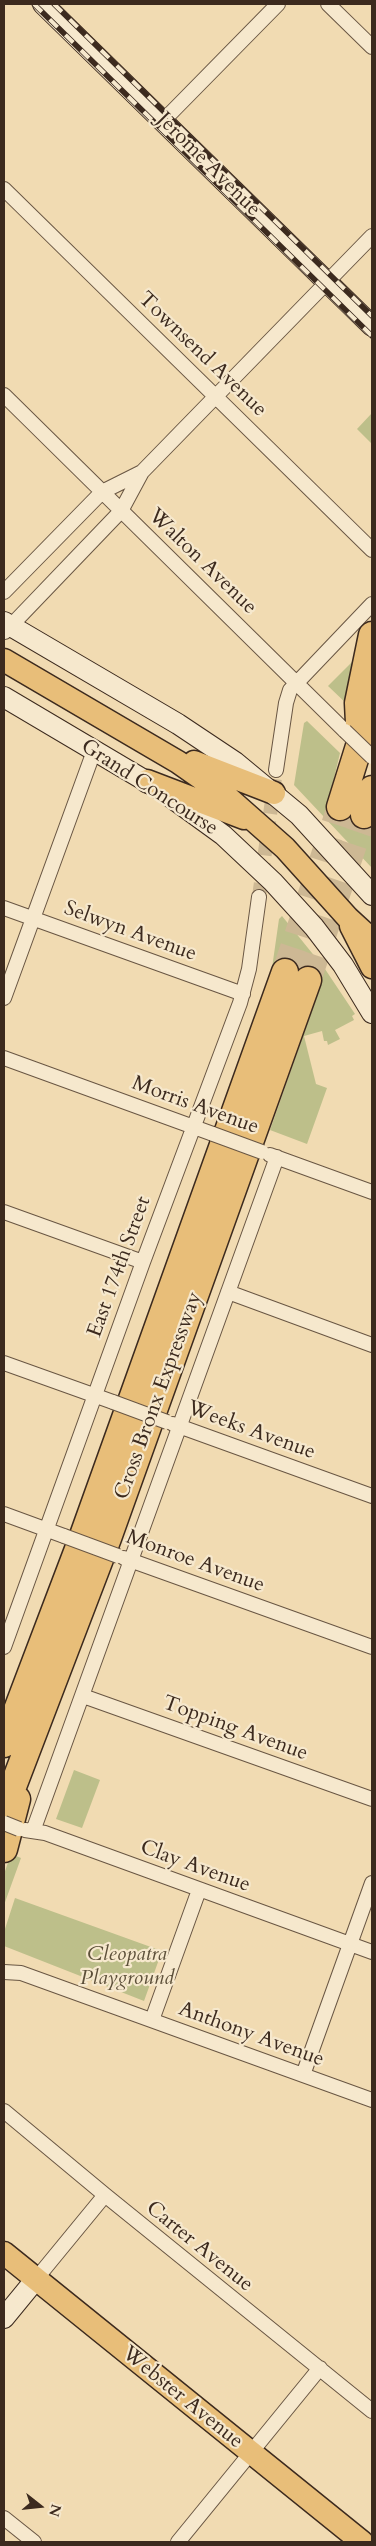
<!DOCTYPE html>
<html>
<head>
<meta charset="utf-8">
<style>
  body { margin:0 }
  #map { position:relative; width:376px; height:2546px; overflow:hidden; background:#f1dbb2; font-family:Cardo,serif }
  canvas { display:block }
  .frame { position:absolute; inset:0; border:5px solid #3c2a1e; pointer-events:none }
  .north { position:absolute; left:15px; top:2481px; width:50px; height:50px; -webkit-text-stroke:4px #f6e8cd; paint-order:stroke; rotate:106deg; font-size:14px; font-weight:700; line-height:20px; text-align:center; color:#3c2a1e }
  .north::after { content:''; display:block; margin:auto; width:18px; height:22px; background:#3c2a1e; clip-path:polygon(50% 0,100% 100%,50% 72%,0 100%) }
</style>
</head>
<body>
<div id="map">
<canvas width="376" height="2546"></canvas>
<div class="frame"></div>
<div class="north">N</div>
</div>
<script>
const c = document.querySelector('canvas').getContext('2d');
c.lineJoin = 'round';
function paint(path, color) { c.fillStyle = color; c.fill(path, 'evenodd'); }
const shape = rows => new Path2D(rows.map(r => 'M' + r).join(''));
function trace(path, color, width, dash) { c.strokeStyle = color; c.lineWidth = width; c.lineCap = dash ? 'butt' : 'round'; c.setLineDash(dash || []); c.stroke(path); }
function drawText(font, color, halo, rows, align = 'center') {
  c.font = font + ' Cardo,serif'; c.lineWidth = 4.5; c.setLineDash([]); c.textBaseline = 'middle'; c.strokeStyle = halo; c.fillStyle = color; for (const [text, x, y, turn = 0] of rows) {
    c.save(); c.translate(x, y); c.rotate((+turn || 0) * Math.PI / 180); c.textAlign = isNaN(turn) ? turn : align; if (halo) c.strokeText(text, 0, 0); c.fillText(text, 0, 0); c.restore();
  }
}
const green = shape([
  [372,413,372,444,357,429],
  [354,660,349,706,328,686],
  [307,721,340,753,330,795,372,818,372,868,294,785,304,723],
  [282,916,325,969,355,1014,352,1016,354,1020,335,1030,340,1039,328,1045,327,1041,324,1041,322,1031,304,1036,316,1084,327,1088,307,1144,270,1130,321,985,272,968,279,919],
  [74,1770,100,1780,82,1828,56,1819],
  [11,1854,21,1858,4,1905,4,1874],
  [15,1898,162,1951,144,2001,4,1946,4,1932]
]);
const streetTunnel = shape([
  [259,897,276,770]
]);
const highwayTunnel = shape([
  [285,972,340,807],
  [308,980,364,815]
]);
const street = shape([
  [328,4,372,47],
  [163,121,278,4],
  [4,189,372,550],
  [4,395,345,731],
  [4,592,102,492,142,472],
  [5,632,121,511,142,472,372,236],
  [276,770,286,703,290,690,372,604],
  [4,908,243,994],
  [4,998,94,751],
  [4,1058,213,1134],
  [270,1155,372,1192],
  [4,1212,143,1262],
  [228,1292,372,1345],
  [4,1363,113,1402],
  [173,1424,372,1496],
  [4,1514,64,1536],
  [124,1558,372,1647],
  [4,1647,143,1262,240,1003,249,969,259,897],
  [83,1696,372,1799],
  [25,1830,45,1833,372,1952],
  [33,1831,277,1157],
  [4,1972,21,1973,372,2100],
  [152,2020,199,1890],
  [303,2075,372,1883],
  [4,2111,105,2195,372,2411],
  [36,2279,105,2195],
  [4,2518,34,2542],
  [178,2542,320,2368]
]);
const secondary = shape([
  [43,4,372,326],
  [4,622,178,724,235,762,299,815,372,895],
  [4,697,161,790,223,835,273,882,314,927,343,965,372,1013],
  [4,2318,36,2279]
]);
const primary = shape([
  [4,660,178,762,225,795,285,848,348,918,372,940],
  [194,762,274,793],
  [147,781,244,818],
  [351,926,372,967],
  [4,2253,362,2542]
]);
const highway = shape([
  [360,743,358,703,372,635],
  [340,807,365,727],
  [364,815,372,789],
  [4,1744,80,1544,285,972],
  [4,1810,108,1538,308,980],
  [4,1849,17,1799]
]);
const rail = shape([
  [34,4,372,336],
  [54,4,372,316]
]);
const streetBridge = shape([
  [345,731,372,757],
  [213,1134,262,1152],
  [113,1402,167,1422],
  [64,1536,118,1556],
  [4,1823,19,1829]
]);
const streetNames = [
  ["Jerome Avenue",208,165,45],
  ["Townsend Avenue",202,355,44],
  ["Walton Avenue",202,562,44],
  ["Grand Concourse",149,788,33],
  ["Selwyn Avenue",130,932,20],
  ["Morris Avenue",195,1106,20],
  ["East 174th Street",120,1267,-70],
  ["Cross Bronx Expressway",159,1396,-70],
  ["Weeks Avenue",251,1431,20],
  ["Monroe Avenue",195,1562,20],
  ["Topping Avenue",235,1729,20],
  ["Clay Avenue",195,1867,20],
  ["Anthony Avenue",251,2035,20],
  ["Carter Avenue",199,2247,39],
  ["Webster Avenue",182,2398,39]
];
const parkNames = [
  ["Cleopatra",127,1955],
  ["Playground",127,1979]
];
paint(green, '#bdbf8a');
trace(streetTunnel, '#cdb894', 14, [14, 7]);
trace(highwayTunnel, '#cdb894', 26, [26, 13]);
trace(street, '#695643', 16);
trace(secondary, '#3c2a1e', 22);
trace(primary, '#3c2a1e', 25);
trace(highway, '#3c2a1e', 29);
trace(street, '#f6e8cd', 14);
trace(secondary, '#f6e8cd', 20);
trace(primary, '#e8be79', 22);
trace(highway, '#e8be79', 26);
trace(rail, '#3c2a1e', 5.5);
trace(rail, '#f6e8cd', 4, [11]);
trace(streetBridge, '#695643', 16, []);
trace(streetBridge, '#f6e8cd', 14);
drawText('21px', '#3c2a1e', '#f6e8cd', streetNames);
drawText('italic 21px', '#5c4f39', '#f6e8cd', parkNames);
</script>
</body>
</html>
